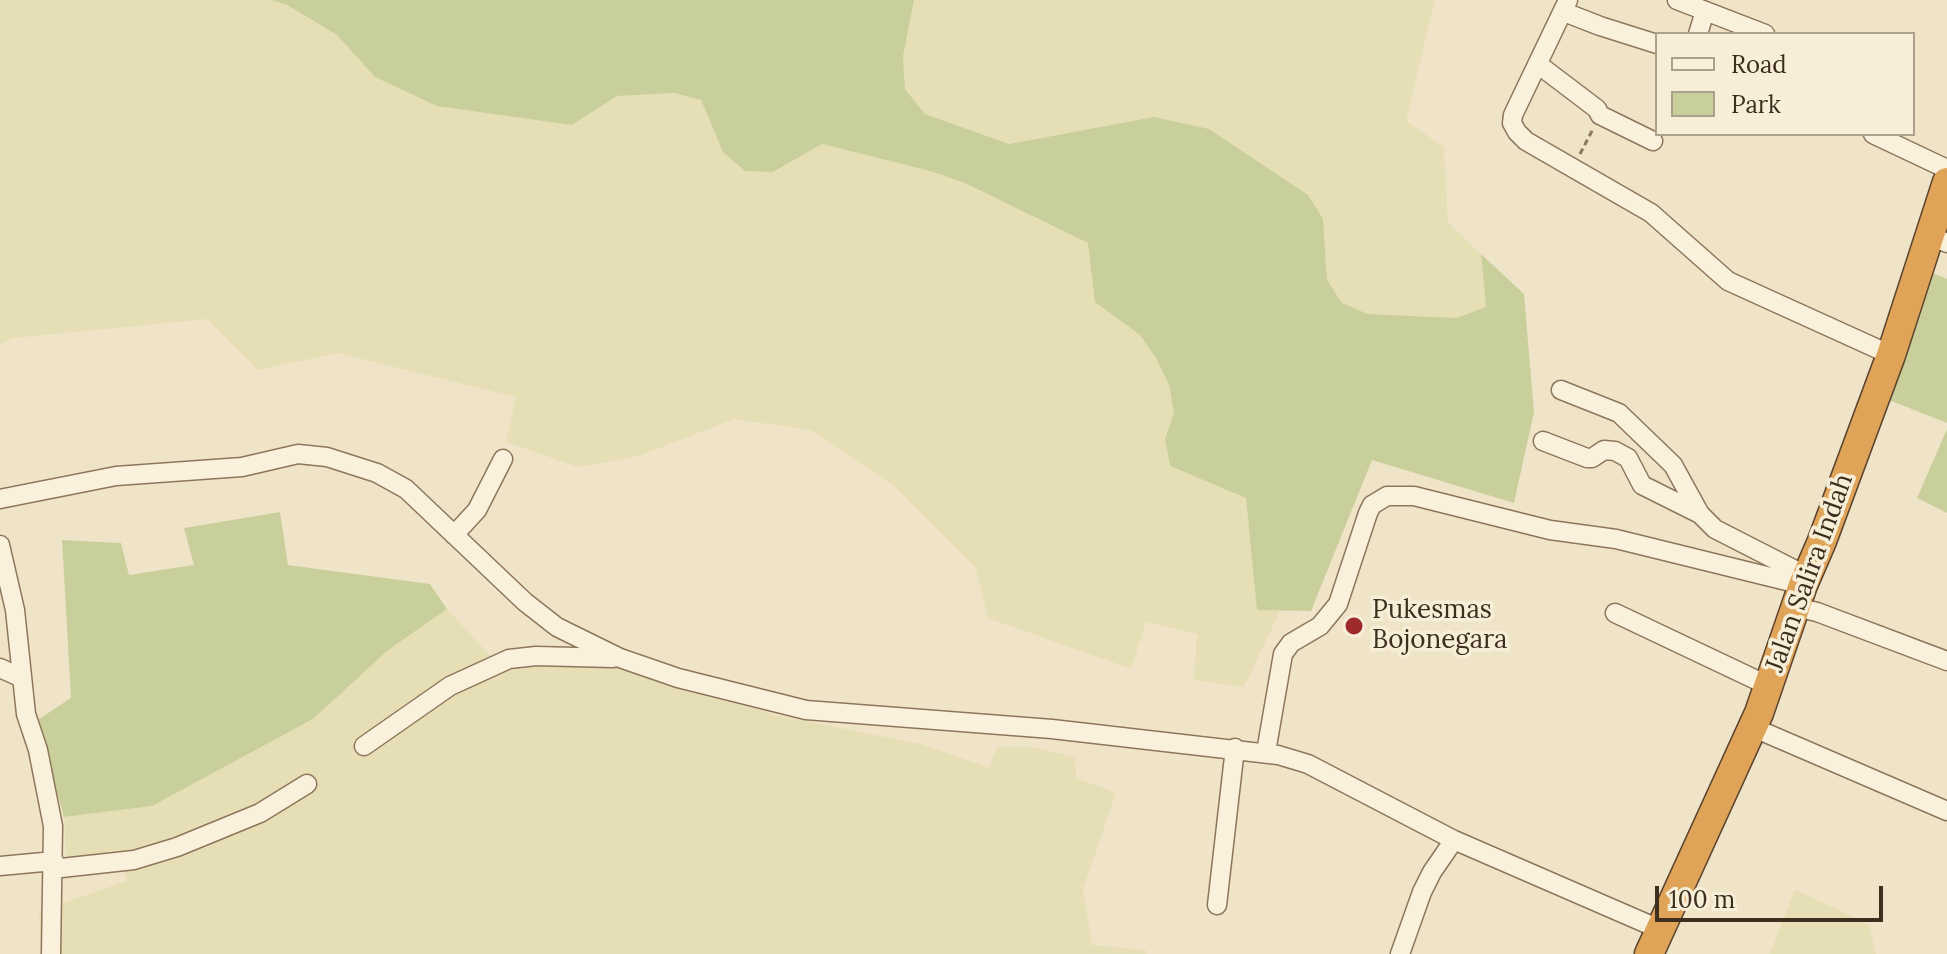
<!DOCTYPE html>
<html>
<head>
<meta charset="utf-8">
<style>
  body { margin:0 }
  #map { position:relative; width:1947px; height:954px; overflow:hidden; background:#f0e4c8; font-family:Lora,serif }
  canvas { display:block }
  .legend { position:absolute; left:1655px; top:32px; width:260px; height:104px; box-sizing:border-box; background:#f7eed8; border:2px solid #ada18e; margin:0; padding:10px 14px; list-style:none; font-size:24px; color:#3d2e20 }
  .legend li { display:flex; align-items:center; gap:16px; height:40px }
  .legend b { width:40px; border:2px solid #ada18e }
  .scale { position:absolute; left:1655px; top:886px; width:228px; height:36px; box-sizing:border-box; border:4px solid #3d2e20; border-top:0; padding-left:10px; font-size:24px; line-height:28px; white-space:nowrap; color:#3d2e20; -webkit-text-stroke:6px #f7eed8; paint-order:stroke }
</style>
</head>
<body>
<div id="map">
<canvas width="1947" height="954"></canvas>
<ul class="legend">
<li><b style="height:10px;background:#faf1dc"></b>Road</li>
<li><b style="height:22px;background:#c9cf9b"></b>Park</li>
</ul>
<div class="scale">100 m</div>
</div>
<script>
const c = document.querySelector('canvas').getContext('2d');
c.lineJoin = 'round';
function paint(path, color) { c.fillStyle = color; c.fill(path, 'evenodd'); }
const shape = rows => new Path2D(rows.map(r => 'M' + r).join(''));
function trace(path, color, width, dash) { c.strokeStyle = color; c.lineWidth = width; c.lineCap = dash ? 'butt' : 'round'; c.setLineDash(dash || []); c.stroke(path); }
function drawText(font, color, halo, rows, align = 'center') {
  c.font = font + ' Lora,serif'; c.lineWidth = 7; c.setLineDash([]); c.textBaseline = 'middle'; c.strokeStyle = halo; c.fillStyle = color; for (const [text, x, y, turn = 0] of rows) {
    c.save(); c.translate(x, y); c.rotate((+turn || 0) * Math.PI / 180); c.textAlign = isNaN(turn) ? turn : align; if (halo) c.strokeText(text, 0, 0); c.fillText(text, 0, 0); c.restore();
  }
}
const farmland = shape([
  [0,0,271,0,287,5,337,35,375,77,572,125,617,96,674,93,701,100,723,152,773,172,822,144,930,171,965,183,1066,230,1089,244,1096,302,1140,335,1156,358,1169,385,1174,413,1165,439,1170,466,1246,498,1257,609,1280,611,1244,687,1194,680,1197,634,1146,622,1131,669,988,618,976,568,890,483,810,430,734,419,639,456,578,467,506,442,516,397,338,353,258,370,208,319,13,338,0,345],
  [914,0,1435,0,1406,121,1444,147,1448,223,1481,254,1486,307,1456,318,1368,314,1342,303,1327,280,1323,219,1154,117,1009,144,925,114,905,89,903,57],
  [447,609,505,672,547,662,636,669,707,687,774,715,921,744,989,768,997,747,1032,747,1075,757,1076,778,1116,793,1083,889,1092,945,1146,950,1146,954,41,954,39,911,127,881,119,853,66,858,64,817,152,806,313,719,388,649],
  [1795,889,1869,925,1876,954,1770,954]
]);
const green = shape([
  [271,0,914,0,903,57,905,89,925,114,1009,144,1154,117,1209,129,1308,195,1323,219,1327,280,1342,303,1368,314,1456,318,1486,307,1481,254,1524,294,1534,412,1514,503,1372,460,1311,611,1257,610,1246,498,1170,466,1165,439,1174,413,1169,385,1156,358,1140,335,1095,302,1088,243,965,183,930,171,822,144,773,172,745,171,723,152,701,100,674,93,617,96,572,125,437,106,375,77,337,35,287,5],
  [1927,271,1947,279,1947,423,1884,398],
  [1947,429,1947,513,1917,498],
  [280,512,288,565,430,584,447,609,388,650,313,719,152,806,64,817,36,721,71,698,62,540,121,543,129,575,194,565,184,528]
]);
const path = shape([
  [1580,154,1593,129]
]);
const minor = shape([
  [1568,0,1513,115,1512,123,1517,132,1526,141,1651,213,1728,281,1891,355],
  [1677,0,1765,34],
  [1564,12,1600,26,1657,44],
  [1698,34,1705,11],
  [1539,65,1597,109,1600,115,1653,141],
  [1873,134,1947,169],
  [1929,235,1947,243],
  [1561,390,1619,413,1673,465,1700,514],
  [1543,441,1587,458,1592,458,1604,450,1615,451,1628,458,1642,485,1700,514,1715,529,1807,576],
  [0,499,116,476,242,467,298,454,327,457,377,473,406,489,525,602,557,627,620,658,678,678,806,710,1052,729,1278,755,1308,764,1454,840,1659,929],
  [454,535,477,510,503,459],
  [0,545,15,610,26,714,38,750,53,826,51,954],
  [1796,607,1817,612,1947,661],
  [1615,613,1769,686],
  [0,668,22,678],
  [1752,727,1947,811],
  [364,746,450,686,509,659,536,656,613,658],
  [1266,752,1283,654,1291,643,1320,626,1338,604,1368,513,1372,505,1387,496,1414,496,1550,530,1616,539,1803,585],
  [0,866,54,861],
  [52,869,134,860,177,847,260,813,307,784],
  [1217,905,1235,748],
  [1400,954,1422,892,1432,872,1454,840]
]);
const highway = shape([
  [1649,954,1759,713,1803,585,1822,541,1891,355,1947,182]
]);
const markers = [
  [1354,626,10,"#9e2a2b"]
];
const streetNames = [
  ["Jalan Salira Indah",1810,573,-70]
];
const poiNames = [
  ["Pukesmas",1372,611],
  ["Bojonegara",1372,641]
];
paint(farmland, '#e6deb5');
paint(green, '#c9cf9b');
trace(minor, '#8d765c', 21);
trace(highway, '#5b4430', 31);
trace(path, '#8d765c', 3, [6, 4]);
trace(minor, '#faf1dc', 18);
trace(highway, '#e0a458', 28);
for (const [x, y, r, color] of markers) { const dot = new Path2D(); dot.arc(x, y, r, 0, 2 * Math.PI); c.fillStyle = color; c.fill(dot); trace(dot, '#f7eed8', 3); }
drawText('26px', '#3d2e20', '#f7eed8', streetNames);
drawText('26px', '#3d2e20', '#f7eed8', poiNames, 'left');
</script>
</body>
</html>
